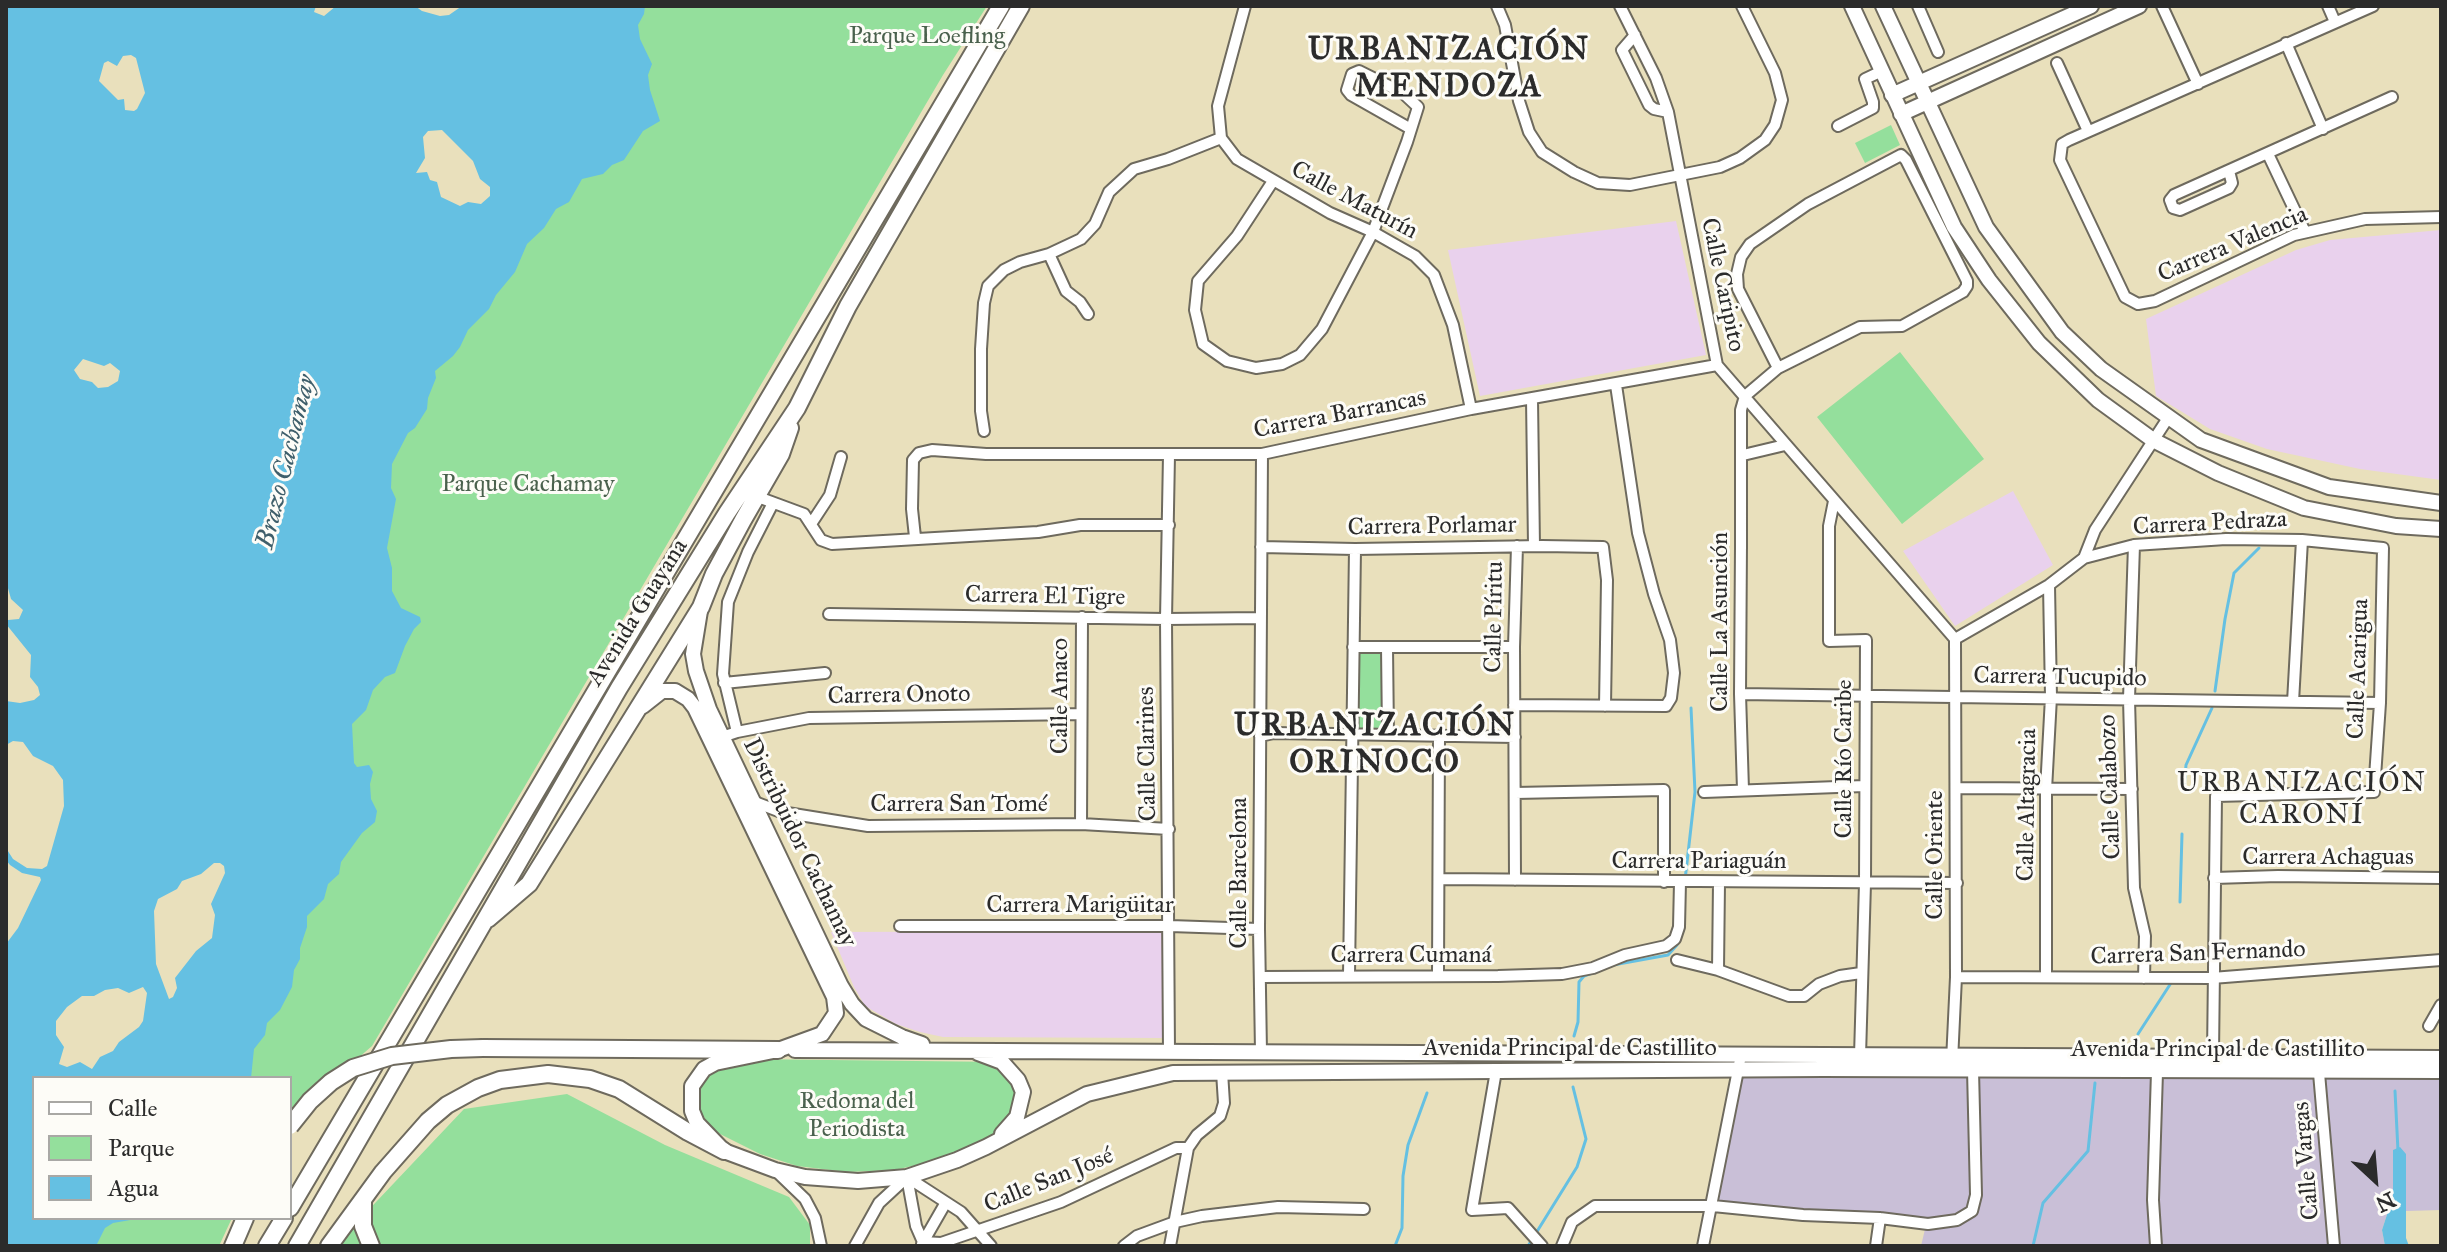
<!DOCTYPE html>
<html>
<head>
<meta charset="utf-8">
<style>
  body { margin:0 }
  #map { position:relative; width:2447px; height:1252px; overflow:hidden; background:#e9e0bc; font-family:"IM FELL Great Primer",serif }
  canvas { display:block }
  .frame { position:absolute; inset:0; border:8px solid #2b2b2b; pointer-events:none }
  .legend { position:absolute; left:32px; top:1076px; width:260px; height:144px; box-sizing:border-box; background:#fdfcf7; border:2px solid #a9a8a5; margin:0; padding:10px 14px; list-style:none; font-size:24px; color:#2b2b2b }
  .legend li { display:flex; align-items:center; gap:16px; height:40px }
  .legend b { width:40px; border:2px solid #a9a8a5 }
  .north { position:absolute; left:2335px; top:1140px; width:80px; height:80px; -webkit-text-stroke:6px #fdfcf7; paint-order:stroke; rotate:154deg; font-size:22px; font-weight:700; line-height:32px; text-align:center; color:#2b2b2b }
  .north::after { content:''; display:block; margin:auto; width:28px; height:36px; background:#2b2b2b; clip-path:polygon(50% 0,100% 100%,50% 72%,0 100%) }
</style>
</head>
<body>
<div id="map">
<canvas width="2447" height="1252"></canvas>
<div class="frame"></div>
<ul class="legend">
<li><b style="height:10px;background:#fff"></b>Calle</li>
<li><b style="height:22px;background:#94df9c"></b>Parque</li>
<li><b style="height:22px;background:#65c0e2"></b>Agua</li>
</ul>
<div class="north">N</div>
</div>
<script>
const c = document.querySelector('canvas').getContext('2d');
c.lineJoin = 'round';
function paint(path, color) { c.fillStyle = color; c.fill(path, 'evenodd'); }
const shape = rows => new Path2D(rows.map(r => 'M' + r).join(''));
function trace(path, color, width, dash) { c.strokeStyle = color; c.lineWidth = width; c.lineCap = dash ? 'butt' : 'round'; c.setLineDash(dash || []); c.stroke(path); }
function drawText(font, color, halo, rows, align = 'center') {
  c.font = font + ' "IM FELL Great Primer",serif'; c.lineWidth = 6; c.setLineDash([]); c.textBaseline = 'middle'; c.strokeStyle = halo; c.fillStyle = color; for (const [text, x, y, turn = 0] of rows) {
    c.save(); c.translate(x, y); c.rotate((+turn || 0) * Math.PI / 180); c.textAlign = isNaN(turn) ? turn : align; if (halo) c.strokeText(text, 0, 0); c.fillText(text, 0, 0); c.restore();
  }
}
const built = shape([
  [1676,221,1706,355,1480,396,1448,250],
  [2441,230,2441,480,2360,469,2267,449,2210,429,2156,396,2146,319,2296,250,2330,240],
  [2013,491,2053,565,1955,626,1903,551],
  [1163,931,1162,1038,943,1037,920,1032,896,1024,865,1006,854,987,831,932]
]);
const industrial = shape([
  [1733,1069,2441,1071,2441,1210,2406,1211,2405,1154,2394,1150,2393,1196,2382,1230,2385,1246,1921,1246,1926,1225,1711,1208]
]);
const green = shape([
  [606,6,987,6,943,75,372,1046,290,1117,290,1078,207,1078,332,735,391,580,368,451],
  [1891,125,1900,145,1865,163,1855,143],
  [1900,352,1984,459,1902,524,1817,417],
  [1384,650,1386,730,1355,730,1356,651],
  [744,1059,1002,1062,1019,1096,1004,1129,985,1142,946,1158,895,1170,847,1172,797,1166,760,1154,714,1131,696,1106,704,1077],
  [567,1094,665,1145,789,1197,810,1225,810,1246,340,1246,359,1220,464,1109],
  [94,1218,232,1218,219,1246,71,1246]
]);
const water = shape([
  [6,6,316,6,314,12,324,16,336,6,415,6,422,11,440,16,449,15,462,6,645,6,644,14,638,25,640,39,652,64,648,75,650,90,660,121,643,131,624,160,612,165,603,174,582,179,569,202,556,209,544,228,527,244,515,272,496,295,489,309,468,330,460,347,453,356,435,371,436,378,428,398,427,409,415,428,408,433,392,464,391,488,396,499,387,548,392,568,392,591,401,608,420,617,421,622,414,629,405,646,395,673,385,677,373,690,366,710,352,724,354,763,357,767,369,765,373,772,370,784,371,799,377,811,375,822,362,833,341,862,339,874,328,884,324,899,307,916,307,927,300,948,300,959,294,970,292,987,280,1010,267,1023,265,1035,254,1049,251,1078,34,1078,34,1218,142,1218,113,1223,105,1228,96,1246,6,1246,8,1174,6,1171,6,944,18,928,41,880,40,877,22,873,10,865,6,860,6,848,13,859,27,868,42,869,47,866,64,806,63,780,53,766,33,756,23,742,13,741,6,745,6,701,20,703,34,700,40,695,38,687,30,677,31,655,6,624,8,620,19,619,23,610,11,599,6,581],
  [131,55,136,58,145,93,137,109,134,111,125,110,124,99,118,100,99,81,104,63,108,61,117,66,123,56],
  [442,130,473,161,480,179,490,187,490,196,481,204,468,202,460,206,441,197,437,182,430,180,427,172,416,173,425,158,423,137,428,131],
  [83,359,104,366,110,363,120,371,118,381,108,387,98,388,92,382,80,379,74,370],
  [214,863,220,863,224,866,225,873,211,904,215,915,212,938,196,951,175,978,177,988,173,997,169,999,156,964,154,911,158,899,177,889,182,881,201,874],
  [143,987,147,993,143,1021,139,1027,119,1042,113,1051,100,1057,92,1069,80,1062,67,1067,59,1064,64,1047,56,1035,56,1021,67,1007,82,996,94,996,105,990,118,988,129,993],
  [2400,1147,2406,1154,2406,1238,2409,1246,2385,1246,2382,1230,2393,1196,2393,1150]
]);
const stream = shape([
  [2215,691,2225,619,2234,573,2259,548],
  [2184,789,2186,765,2212,708],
  [1685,880,1695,792,1691,708],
  [2180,902,2182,834],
  [1613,965,1668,955,1677,945,1683,931],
  [2138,1034,2171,983],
  [1574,1036,1578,1022,1579,982,1584,976,1595,972],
  [2395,1091,2398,1151],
  [1395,1246,1402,1228,1403,1176,1408,1145,1427,1093],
  [1528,1246,1577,1167,1586,1139,1573,1087],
  [2033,1246,2043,1203,2088,1151,2095,1083]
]);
const street = shape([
  [1497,6,1505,25,1519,101,1529,132,1542,152,1574,172,1598,183,1630,185,1720,167,1740,158,1765,140,1775,125,1782,100,1775,73,1742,6],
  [1620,6,1656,78,1668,112,1717,365,1955,639],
  [1918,6,1938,52],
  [2162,6,2198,84],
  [2328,6,2335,22],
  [2373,6,2069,140,2062,144,2060,160,2125,297,2138,304,2155,301,2294,235,2365,219,2441,217],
  [1635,35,1622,50,1649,105,1654,109,1668,112],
  [2286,43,2323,129],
  [2057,63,2088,131],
  [1838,126,1873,108,1873,102,1865,79,1882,71],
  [1221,138,1237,159,1330,213,1373,232,1415,256,1434,275,1453,325,1471,409],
  [1221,138,1218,106,1245,6],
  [2268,154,2305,232],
  [2229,171,2232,183,2229,188,2180,210,2173,208,2170,200,2174,195,2392,97],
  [1273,181,1237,236,1198,281,1195,310,1203,344,1227,361,1256,368,1282,364,1300,355,1322,329,1373,232,1407,142,1418,107,1403,93,1359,71,1352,74,1347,90,1351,95,1411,129],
  [1049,254,1066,291,1080,302,1088,314],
  [1532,399,1534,546],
  [984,431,981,411,981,349,984,303,988,286,1004,270,1020,262,1049,254,1081,239,1095,224,1109,192,1134,169,1168,159,1221,138],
  [1743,455,1785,445],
  [758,497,804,514,821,540,832,544,1038,532,1080,525,1169,525],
  [1834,501,1829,526,1829,641,1866,640,1865,883,1860,1056],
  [811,524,830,495,841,457],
  [915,537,912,509,913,460,919,453,932,450,986,454,1262,454,1471,409,1717,365],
  [2134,545,2129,699,2134,888,2145,936,2144,978],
  [1261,547,1355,549,1542,546,1603,547,1607,580,1605,706],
  [2084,558,2095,530,2168,418],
  [829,614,1166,619,1261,618],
  [1955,639,2049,585,2084,558,2134,545,2226,539,2302,540,2383,548,2380,703,2374,792,2216,796,2213,1055],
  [1353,647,1514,647],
  [1387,647,1388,734],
  [724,683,825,673],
  [1740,694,2380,703],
  [2293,702,2302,540],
  [1514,705,1666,706,1671,698,1674,673,1670,640,1654,594,1638,533,1616,385],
  [737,732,723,674,728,602,748,552,773,503],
  [1260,736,1274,733,1515,737],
  [722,737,737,732,809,718,1080,714],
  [1956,788,2132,789],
  [1743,790,1740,694,1741,545,1741,410,1745,396,1778,368,1860,327,1902,326,1963,292,1967,286,1967,281,1906,160,1901,155,1808,204,1750,244,1741,257,1737,274,1738,289,1778,368],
  [1704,792,1864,786],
  [1515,793,1664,790,1664,882],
  [752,801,781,812,868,826,1081,824,1169,829],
  [1081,824,1082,617],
  [2214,878,2278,876,2441,878],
  [1441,879,1957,883],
  [1515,880,1514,647,1517,546],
  [900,926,1170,926,1259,929],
  [1677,960,1718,970,1789,996,1804,996,1819,984,1840,976,1861,973],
  [1718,970,1719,883],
  [1438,974,1439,736],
  [1349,975,1355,549],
  [1260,977,1498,976,1562,974,1593,968,1625,955,1666,946,1675,939,1679,927,1680,882],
  [1956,977,2212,978,2441,960],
  [2046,977,2046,790,2051,697,2049,585],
  [2429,1026,2441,1005],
  [1169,1051,1166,619,1169,455],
  [1261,1052,1259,929,1262,454],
  [1952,1061,1956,977,1955,639],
  [1496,1071,1472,1210,1508,1208,1542,1246],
  [2319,1073,2334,1246],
  [779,1174,805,1199,815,1218,821,1246],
  [907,1177,916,1226,923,1242,941,1243,1061,1202,1176,1148,1188,1148],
  [907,1177,961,1212,991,1246],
  [922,1244,945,1204],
  [855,1246,879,1203,906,1178],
  [1124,1246,1137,1236,1175,1222,1202,1216,1278,1207,1364,1209],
  [1170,1246,1188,1148,1197,1135,1220,1116,1224,1103,1222,1072],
  [1562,1246,1572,1222,1595,1206,1713,1206,1803,1215,1880,1218,1928,1224,1957,1220,1972,1211,1976,1195,1973,1070],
  [1703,1246,1741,1055],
  [1876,1246,1880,1218],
  [2156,1246,2153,1200,2157,1072]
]);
const secondary = shape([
  [1852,6,1954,227,1989,280,2039,343,2098,400,2153,440,2218,473,2304,508,2396,526,2441,529],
  [1883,6,1986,227,2062,332,2101,369,2201,440,2329,487,2441,503],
  [1892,95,2091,6],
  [1901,114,2139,6],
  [700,611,693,654,696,671,709,709,841,986,852,1004,866,1019,902,1037,922,1044],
  [643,706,662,691,675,691,688,699,695,708,834,997,836,1013,822,1034,778,1050,715,1063,704,1069,692,1086,692,1111,697,1123,724,1151,775,1170,805,1177,858,1181,907,1177,957,1160,986,1147,1087,1094,1173,1073,1823,1069,2441,1071],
  [795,1050,2441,1058],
  [978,1053,1002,1062,1018,1080,1023,1092,1017,1117,1002,1134]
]);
const primary = shape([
  [488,919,529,884,701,607,714,574,743,520,781,454,790,428],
  [483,1048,778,1050],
  [363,1201,363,1226,371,1246],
  [290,1208,1001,6],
  [233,1246,245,1218],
  [267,1246,284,1218],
  [297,1246,619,688,727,513,797,408,848,306,1021,6],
  [329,1246,383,1172,428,1121,447,1105,478,1088,500,1080,548,1074,590,1079,619,1089,688,1132,724,1151]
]);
const primaryBridge = shape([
  [290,1126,310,1101,331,1082,353,1068,392,1056,451,1049,483,1048]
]);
const parkNames = [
  ["Parque Loefling",927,37],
  ["Parque Cachamay",528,485],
  ["Redoma del",857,1102],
  ["Periodista",857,1130]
];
const streetNames = [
  ["Calle Maturín",1354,201,28],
  ["Carrera Valencia",2233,245,-23],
  ["Calle Caripito",1722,285,78],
  ["Carrera Barrancas",1340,415,-11],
  ["Carrera Pedraza",2210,524,-3],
  ["Carrera Porlamar",1432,527,-1],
  ["Carrera El Tigre",1045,597,1],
  ["Avenida Guayana",638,613,-58],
  ["Calle Píritu",1495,617,-89],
  ["Calle La Asunción",1721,622,-90],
  ["Calle Acarigua",2359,669,-88],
  ["Carrera Tucupido",2060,678,1],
  ["Carrera Onoto",899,696,-1],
  ["Calle Anaco",1061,696,-90],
  ["Calle Clarines",1148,754,-91],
  ["Calle Río Caribe",1845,759,-90],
  ["Calle Calabozo",2111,787,-92],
  ["Carrera San Tomé",959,805],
  ["Calle Altagracia",2028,805,-89],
  ["Distribuidor Cachamay",799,843,64],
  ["Calle Oriente",1936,855,-90],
  ["Carrera Achaguas",2328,858],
  ["Carrera Pariaguán",1699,862],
  ["Calle Barcelona",1240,873,-90],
  ["Carrera Marigüitar",1080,906],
  ["Carrera San Fernando",2198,954,-2],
  ["Carrera Cumaná",1411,956],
  ["Avenida Principal de Castillito",1570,1049],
  ["Avenida Principal de Castillito",2218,1050],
  ["Calle Vargas",2307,1161,-95],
  ["Calle San José",1049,1181,-22]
];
const waterNames = [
  ["Brazo Cachamay",287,462,-76]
];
const quarterNames = [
  ["URBANIZACIÓN",2302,784],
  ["CARONÍ",2302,816]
];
const districtNames = [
  ["URBANIZACIÓN",1449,51],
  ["MENDOZA",1449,88],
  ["URBANIZACIÓN",1375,727],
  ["ORINOCO",1375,764]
];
paint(built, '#e9d1ed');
paint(industrial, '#c9bfd7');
paint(green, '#94df9c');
paint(water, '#65c0e2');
trace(stream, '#65c0e2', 3);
trace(street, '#6e6a5e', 14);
trace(secondary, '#6e6a5e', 18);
trace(primary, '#6e6a5e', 20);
trace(street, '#fff', 10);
trace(secondary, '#fff', 14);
trace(primary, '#fff', 16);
trace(primaryBridge, '#6e6a5e', 20, []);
trace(primaryBridge, '#fff', 16);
drawText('24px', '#4a614d', '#fdfcf7', parkNames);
drawText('24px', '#2b2b2b', '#fdfcf7', streetNames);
drawText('italic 26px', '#3f5f6b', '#fdfcf7', waterNames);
c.letterSpacing = '2px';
drawText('28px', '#2b2b2b', '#fdfcf7', quarterNames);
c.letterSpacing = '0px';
c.letterSpacing = '2px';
drawText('bold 32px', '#2b2b2b', '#fdfcf7', districtNames);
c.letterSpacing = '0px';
</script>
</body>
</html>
